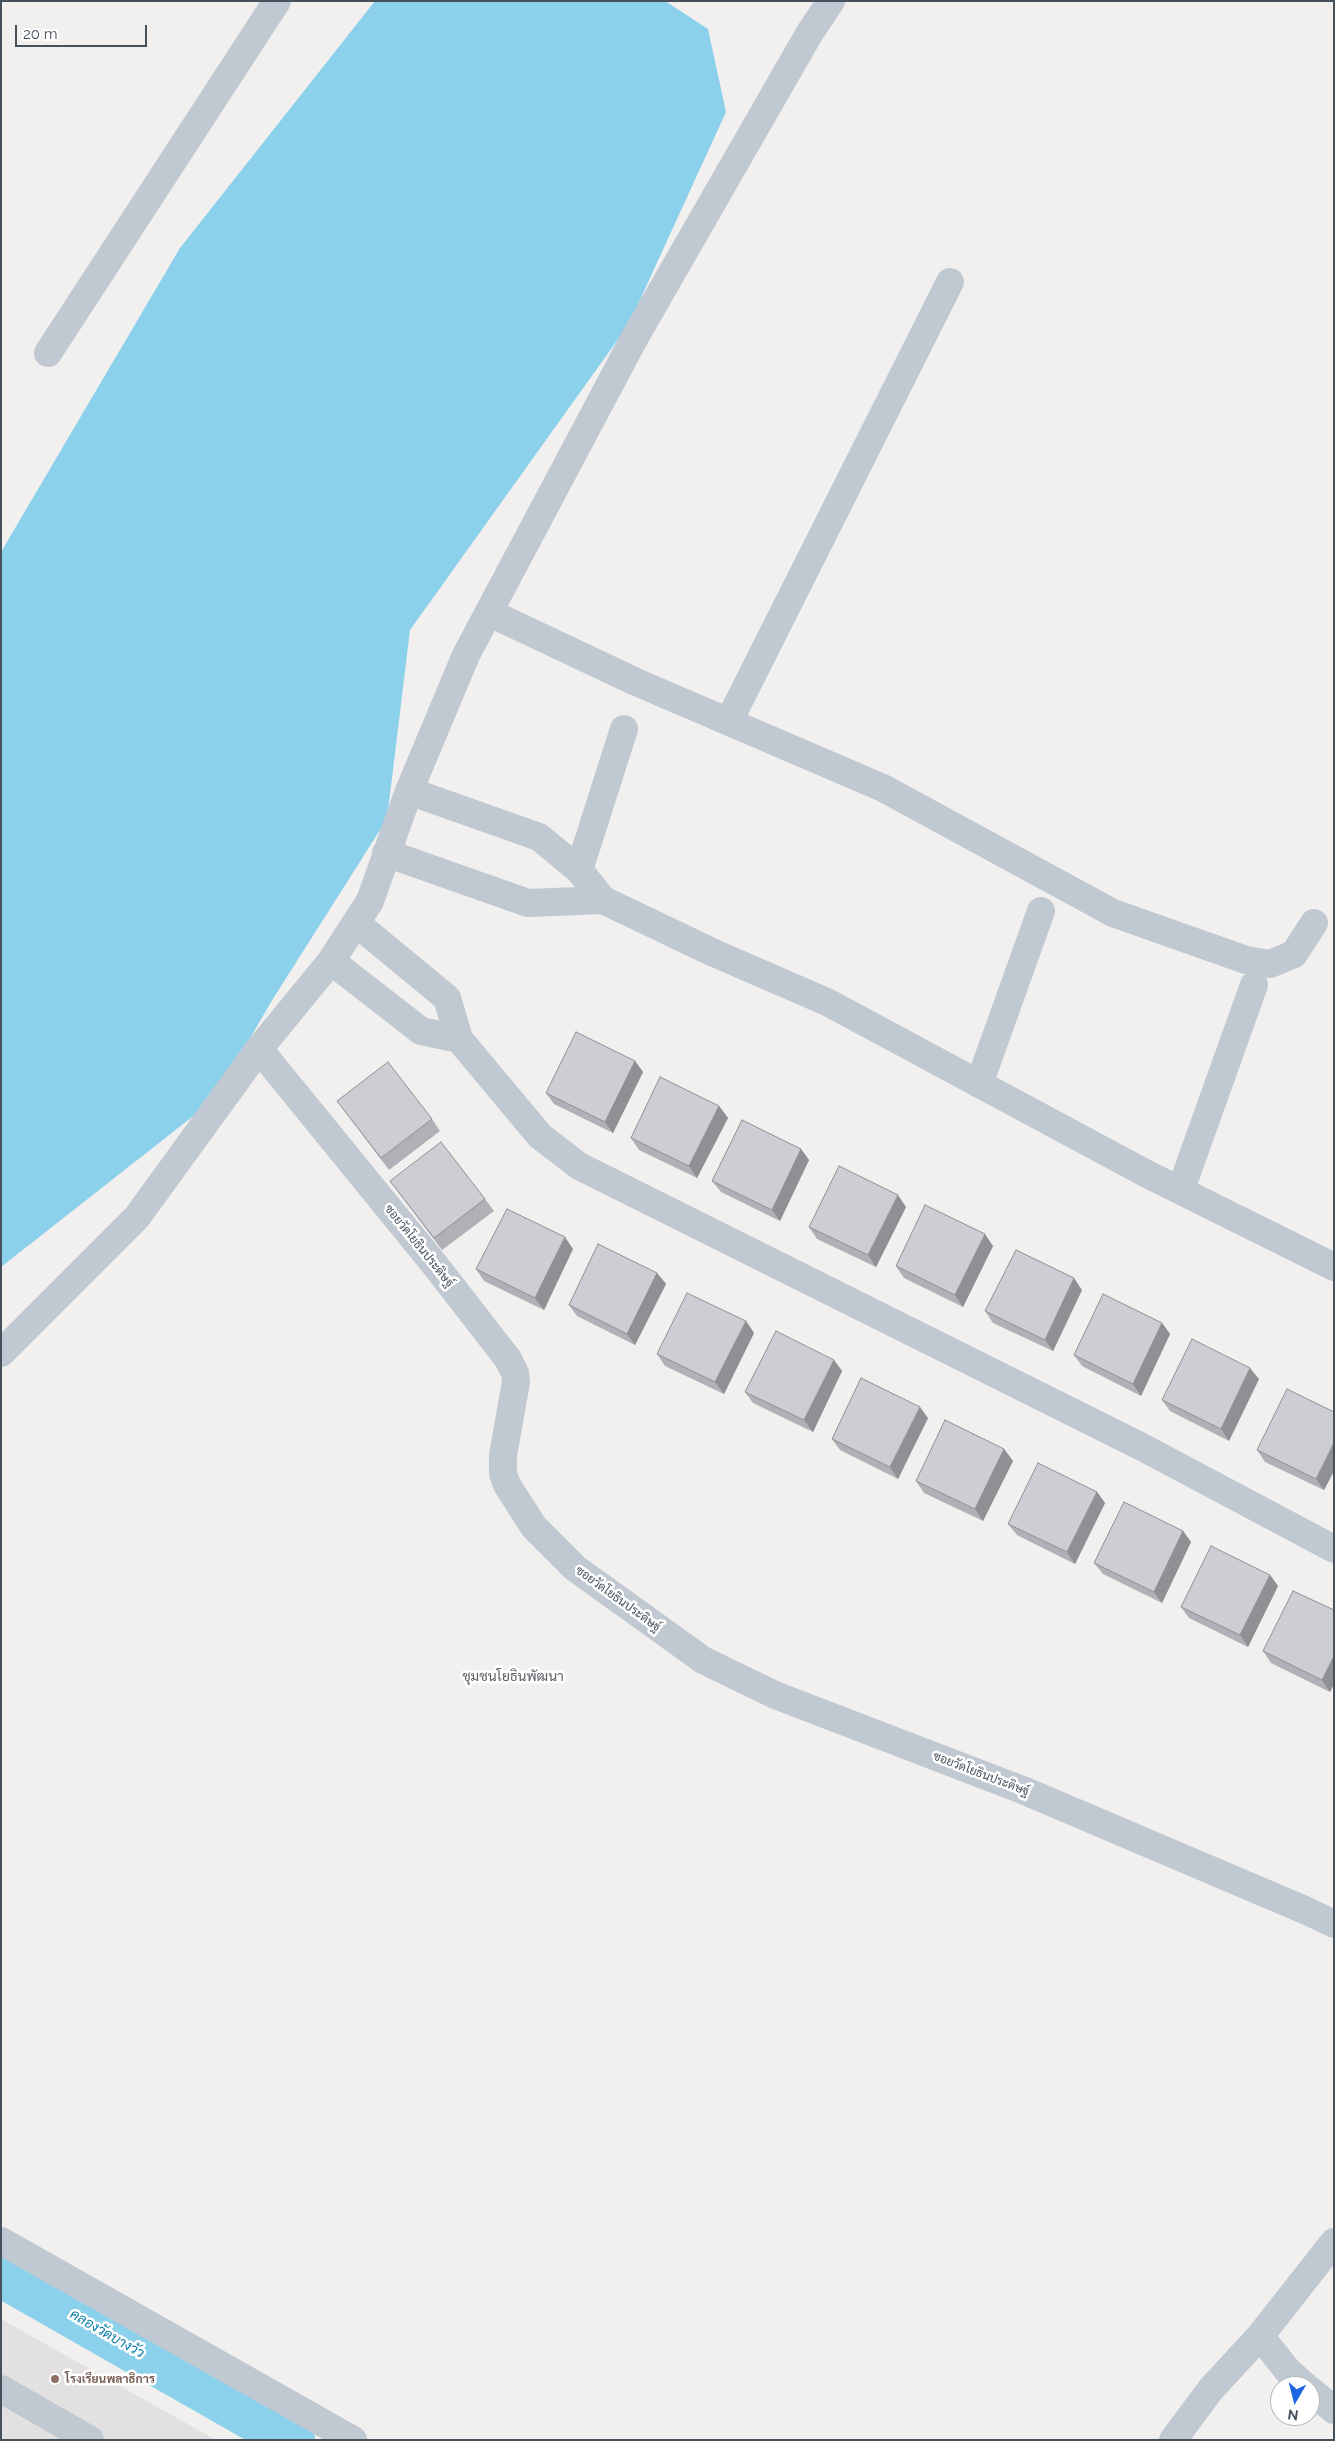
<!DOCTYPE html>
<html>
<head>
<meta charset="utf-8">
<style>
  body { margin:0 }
  #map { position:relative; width:1335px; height:2441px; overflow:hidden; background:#f2efef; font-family:Raleway,sans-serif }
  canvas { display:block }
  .frame { position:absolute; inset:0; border:2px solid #47515c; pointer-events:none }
  .north { position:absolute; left:1270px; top:2376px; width:50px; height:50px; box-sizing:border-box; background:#fff; border:1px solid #b5b9be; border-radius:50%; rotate:188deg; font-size:14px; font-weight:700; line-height:20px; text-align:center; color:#47515c }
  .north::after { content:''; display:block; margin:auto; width:18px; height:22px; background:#1c66df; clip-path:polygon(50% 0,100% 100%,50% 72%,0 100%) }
  .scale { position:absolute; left:15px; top:25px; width:132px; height:22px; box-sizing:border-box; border:2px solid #47515c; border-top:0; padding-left:6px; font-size:15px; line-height:18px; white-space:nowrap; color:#47515c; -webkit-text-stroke:4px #fff; paint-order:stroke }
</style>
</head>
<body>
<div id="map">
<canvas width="1335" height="2441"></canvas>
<div class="frame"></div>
<div class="north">N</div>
<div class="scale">20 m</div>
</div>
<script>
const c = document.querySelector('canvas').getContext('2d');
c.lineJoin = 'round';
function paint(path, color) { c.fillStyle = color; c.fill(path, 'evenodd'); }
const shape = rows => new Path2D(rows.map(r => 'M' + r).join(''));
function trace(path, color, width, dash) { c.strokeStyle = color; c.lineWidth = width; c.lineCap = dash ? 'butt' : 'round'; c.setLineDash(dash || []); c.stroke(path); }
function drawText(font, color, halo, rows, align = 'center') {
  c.font = font + ' Raleway,Sarabun,sans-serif'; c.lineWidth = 5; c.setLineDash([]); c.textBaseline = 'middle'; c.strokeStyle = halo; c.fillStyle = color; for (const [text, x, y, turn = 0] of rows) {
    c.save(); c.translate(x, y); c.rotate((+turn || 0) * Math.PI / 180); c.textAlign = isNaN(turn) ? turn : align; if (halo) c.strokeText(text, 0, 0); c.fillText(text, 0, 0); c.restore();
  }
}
const education = shape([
  [1,2319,216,2440,1,2440]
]);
const water = shape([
  [375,1,665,1,708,29,726,112,629,324,410,630,387,819,271,1002,215,1099,1,1267,1,552,180,248]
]);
const canal = shape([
  [1,2274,292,2440]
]);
const minor = shape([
  [48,353,277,1],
  [490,613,636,682,883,788,1113,913,1246,960,1270,964,1294,954,1314,923],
  [729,721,950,282],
  [409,791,539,837,579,870,603,900,714,953,827,1002,1147,1174,1334,1267],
  [386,853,528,903,603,900],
  [579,870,624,729],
  [356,923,447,998,459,1039,540,1136,579,1166,1142,1447,1334,1549],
  [331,961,421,1031,459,1039],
  [259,1049,331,961,370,901,409,791,466,655,635,337,809,34,831,1],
  [979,1084,1041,911],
  [1181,1189,1254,985],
  [1,1353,137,1217,259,1049,435,1265,508,1359,515,1373,516,1382,503,1455,503,1474,507,1485,534,1527,575,1568,703,1660,775,1695,1025,1791,1307,1911,1334,1924],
  [1,2241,353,2440],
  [1305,2386,1288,2371,1260,2336,1334,2242],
  [1,2389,90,2440],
  [1310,2390,1334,2410],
  [1173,2440,1211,2389,1260,2336]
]);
const wall = shape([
  [635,1061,643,1072,613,1133,554,1104,546,1093],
  [337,1101,432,1119,440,1131,389,1170],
  [719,1106,728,1118,697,1178,639,1150,631,1138],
  [801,1149,809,1160,780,1221,721,1192,712,1181],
  [390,1181,485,1199,494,1211,442,1250],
  [906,1207,876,1267,817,1239,809,1227],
  [993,1246,963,1307,904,1278,896,1266],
  [573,1249,544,1310,484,1281,476,1269],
  [657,1273,666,1284,635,1345,577,1316,569,1305],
  [1082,1290,1053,1351,993,1323,985,1311],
  [746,1321,754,1333,724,1394,665,1366,657,1354],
  [1162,1323,1170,1334,1141,1396,1082,1366,1074,1355],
  [834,1360,842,1371,813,1432,753,1403,745,1392],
  [1259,1379,1229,1441,1170,1411,1162,1400],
  [1334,1412,1334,1471,1324,1490,1265,1462,1257,1450],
  [928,1418,898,1479,840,1450,832,1439],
  [1004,1449,1013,1461,983,1521,924,1493,916,1481],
  [1097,1492,1105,1503,1075,1564,1017,1535,1008,1524],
  [1183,1531,1191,1542,1162,1603,1103,1574,1094,1563],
  [1270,1575,1278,1586,1248,1647,1189,1618,1181,1607],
  [1334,1610,1334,1684,1330,1692,1271,1663,1263,1651]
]);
const shadedWall = shape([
  [635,1061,643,1072,613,1133,605,1122],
  [719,1106,728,1118,697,1178,689,1166],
  [801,1149,809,1160,780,1221,772,1210],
  [898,1195,906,1207,876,1267,868,1255],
  [985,1234,993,1246,963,1307,955,1295],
  [565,1237,573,1249,544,1310,535,1298],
  [657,1273,666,1284,635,1345,627,1334],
  [1074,1278,1082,1290,1053,1351,1045,1340],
  [746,1321,754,1333,724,1394,715,1382],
  [1162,1323,1170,1334,1141,1396,1133,1384],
  [834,1360,842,1371,813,1432,804,1420],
  [1250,1368,1259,1379,1229,1441,1221,1429],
  [920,1407,928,1418,898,1479,890,1467],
  [1334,1443,1334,1471,1324,1490,1316,1479],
  [1004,1449,1013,1461,983,1521,975,1509],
  [1097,1492,1105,1503,1075,1564,1067,1552],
  [1183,1531,1191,1542,1162,1603,1154,1592],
  [1270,1575,1278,1586,1248,1647,1240,1635],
  [1334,1656,1334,1684,1330,1692,1322,1680]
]);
const building = shape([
  [576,1032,635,1061,605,1122,546,1093,576,1032],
  [388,1062,432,1119,381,1158,337,1101,388,1062],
  [660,1077,719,1106,689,1166,631,1138,660,1077],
  [742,1120,801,1149,772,1210,712,1181,742,1120],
  [441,1142,485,1199,434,1238,390,1181,441,1142],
  [839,1166,898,1195,868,1255,809,1227,839,1166],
  [925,1205,985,1234,955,1295,896,1266,925,1205],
  [507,1209,565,1237,535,1298,476,1269,507,1209],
  [598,1244,657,1273,627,1334,569,1305,598,1244],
  [1016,1250,1074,1278,1045,1340,985,1311,1016,1250],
  [687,1293,746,1321,715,1382,657,1354,687,1293],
  [1103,1294,1162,1323,1133,1384,1074,1355,1103,1294],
  [776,1331,834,1360,804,1420,745,1392,776,1331],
  [1192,1339,1250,1368,1221,1429,1162,1400,1192,1339],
  [861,1378,920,1407,890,1467,832,1439,861,1378],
  [1287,1389,1334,1412,1334,1443,1316,1479,1257,1450,1287,1389],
  [945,1420,1004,1449,975,1509,916,1481,945,1420],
  [1038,1463,1097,1492,1067,1552,1008,1524,1038,1463],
  [1124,1502,1183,1531,1154,1592,1094,1563,1124,1502],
  [1211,1546,1270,1575,1240,1635,1181,1607,1211,1546],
  [1293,1591,1334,1610,1334,1656,1322,1680,1263,1651,1293,1591]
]);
const markers = [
  [55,2379,5,"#8d6e63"]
];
const streetNames = [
  ["ซอยวัดโยธินประดิษฐ์",419,1246,51],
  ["ซอยวัดโยธินประดิษฐ์",618,1599,36],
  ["ซอยวัดโยธินประดิษฐ์",981,1774,21]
];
const educationNames = [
  ["โรงเรียนพลาธิการ",65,2379]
];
const neighbourhoodNames = [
  ["ชุมชนโยธินพัฒนา",513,1677]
];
const waterNames = [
  ["คลองวัดบางวัว",107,2334,30]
];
paint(education, '#e2e0e1');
paint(water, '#8cd1eb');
trace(canal, '#8cd1eb', 46);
trace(minor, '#c0c8d1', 28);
paint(wall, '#afb1b6');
paint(shadedWall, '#8f9094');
paint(building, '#ccced4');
trace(building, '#8f9094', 1);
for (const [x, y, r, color] of markers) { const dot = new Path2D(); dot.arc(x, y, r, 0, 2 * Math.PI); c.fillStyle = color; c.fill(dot); trace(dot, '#fff', 2); }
drawText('12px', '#47515c', '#fff', streetNames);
drawText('bold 12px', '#785e54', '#fff', educationNames, 'left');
drawText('14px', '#5c5f64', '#fff', neighbourhoodNames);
drawText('italic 14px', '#0e7fa8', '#fff', waterNames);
</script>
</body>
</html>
